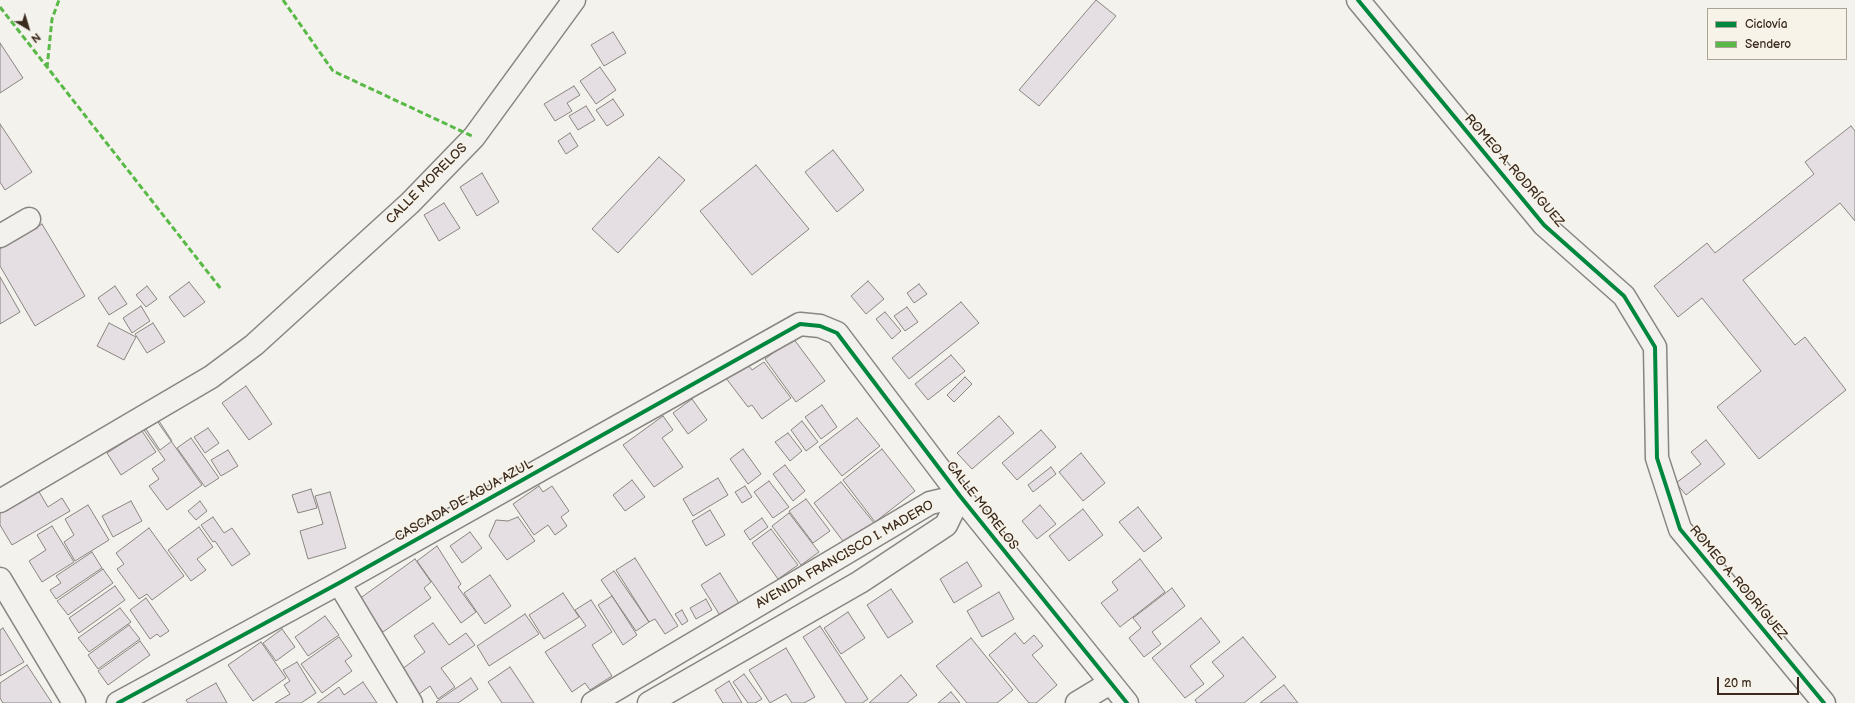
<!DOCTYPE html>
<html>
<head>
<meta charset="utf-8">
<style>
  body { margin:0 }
  #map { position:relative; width:1855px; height:703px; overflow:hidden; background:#f4f2ec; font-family:"Balsamiq Sans",sans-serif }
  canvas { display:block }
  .legend { position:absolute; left:1707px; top:8px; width:140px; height:52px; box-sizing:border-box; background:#f7f3e8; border:1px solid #aca397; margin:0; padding:5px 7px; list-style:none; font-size:12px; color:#3b2a1e }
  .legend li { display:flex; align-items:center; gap:8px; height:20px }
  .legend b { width:20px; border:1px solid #aca397 }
  .north { position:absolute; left:8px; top:8px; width:40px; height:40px; -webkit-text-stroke:3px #f7f3e8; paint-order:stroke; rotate:142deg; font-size:11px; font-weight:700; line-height:16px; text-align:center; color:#3b2a1e }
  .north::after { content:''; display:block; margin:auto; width:14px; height:18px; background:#3b2a1e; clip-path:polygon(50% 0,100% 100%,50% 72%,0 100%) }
  .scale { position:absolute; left:1717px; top:677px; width:82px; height:18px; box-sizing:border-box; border:2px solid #3b2a1e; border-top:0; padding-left:5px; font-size:12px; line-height:14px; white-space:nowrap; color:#3b2a1e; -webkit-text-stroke:3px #f7f3e8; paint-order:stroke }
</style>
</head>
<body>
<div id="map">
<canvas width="1855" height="703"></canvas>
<ul class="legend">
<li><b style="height:5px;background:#00873e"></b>Ciclovía</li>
<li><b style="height:5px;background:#58b947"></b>Sendero</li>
</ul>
<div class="north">N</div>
<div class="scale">20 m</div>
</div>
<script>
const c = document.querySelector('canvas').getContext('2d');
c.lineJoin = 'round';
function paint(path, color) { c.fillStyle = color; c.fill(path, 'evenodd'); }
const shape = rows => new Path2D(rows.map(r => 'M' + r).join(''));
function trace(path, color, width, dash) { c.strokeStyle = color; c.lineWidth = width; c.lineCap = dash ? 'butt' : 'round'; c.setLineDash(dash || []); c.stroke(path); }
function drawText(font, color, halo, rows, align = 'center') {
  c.font = font + ' "Balsamiq Sans",sans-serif'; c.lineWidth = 3; c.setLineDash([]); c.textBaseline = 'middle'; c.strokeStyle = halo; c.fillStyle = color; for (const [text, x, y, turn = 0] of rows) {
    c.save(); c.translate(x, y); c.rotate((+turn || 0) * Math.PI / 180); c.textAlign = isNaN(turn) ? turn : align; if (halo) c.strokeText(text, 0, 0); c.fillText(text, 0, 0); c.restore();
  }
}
const building = shape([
  [1096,0,1116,16,1039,106,1019,90,1096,0],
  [613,32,626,53,604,66,591,45,613,32],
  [0,43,23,78,0,93,0,43],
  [600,67,616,90,596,104,580,81,600,67],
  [574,86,580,95,567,103,572,111,555,121,544,104,574,86],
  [613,99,624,115,607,126,596,110,613,99],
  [586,106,595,120,578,130,569,116,586,106],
  [0,124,32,172,5,190,0,182,0,124],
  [1851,126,1855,131,1855,221,1840,203,1743,280,1795,345,1805,337,1846,390,1759,459,1717,407,1761,371,1702,298,1678,317,1654,286,1707,243,1715,253,1814,174,1805,162,1851,126],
  [570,133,578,146,566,154,558,141,570,133],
  [833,150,864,190,837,212,805,172,833,150],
  [659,157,685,180,618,253,592,229,659,157],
  [756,165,809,229,752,275,700,211,756,165],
  [482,173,499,202,477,216,460,187,482,173],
  [444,203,460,228,439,241,424,215,444,203],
  [42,224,85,296,35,326,0,266,0,249,42,224],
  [0,277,20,312,0,324,0,277],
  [868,281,884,299,866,314,851,296,868,281],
  [189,282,205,302,184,317,169,297,189,282],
  [919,284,927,294,914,303,907,293,919,284],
  [115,286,127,304,109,315,98,298,115,286],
  [147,286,157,299,146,307,136,295,147,286],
  [961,302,979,323,909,379,892,358,961,302],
  [141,306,150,321,132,333,123,318,141,306],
  [907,307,918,322,905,331,894,316,907,307],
  [885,312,901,331,892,339,876,319,885,312],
  [109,323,136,337,124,360,97,346,109,323],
  [153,323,165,342,147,353,135,334,153,323],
  [793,338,825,381,796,402,765,359,793,338],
  [951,355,965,371,928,400,915,384,951,355],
  [743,358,752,370,764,362,791,398,762,419,752,405,748,407,722,373,743,358],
  [965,377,972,384,954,402,947,395,965,377],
  [246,386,272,424,249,440,222,403,246,386],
  [692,399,707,420,688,434,673,413,692,399],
  [822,405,837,427,821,439,805,417,822,405],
  [663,416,673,430,662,438,683,467,654,487,623,445,663,416],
  [999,416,1014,433,972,469,957,453,999,416],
  [857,418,880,446,842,476,819,447,857,418],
  [157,421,202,485,167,510,149,486,159,479,152,469,165,460,144,430,157,421],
  [159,421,172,441,160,450,146,429,159,421],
  [802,421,818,442,806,451,791,430,802,421],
  [208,428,219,443,205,453,194,437,208,428],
  [1041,430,1056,447,1017,480,1002,463,1041,430],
  [142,431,156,452,121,475,107,453,142,431],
  [788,433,802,451,790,461,775,442,788,433],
  [191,438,219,478,205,487,177,448,191,438],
  [1706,440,1725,464,1686,495,1676,483,1701,464,1691,452,1706,440],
  [743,449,761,474,748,484,730,459,743,449],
  [882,449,915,491,875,522,843,480,882,449],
  [228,450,238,466,221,476,211,460,228,450],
  [1081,453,1105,483,1083,501,1059,472,1081,453],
  [785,465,805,491,793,501,773,474,785,465],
  [1051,467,1056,474,1033,492,1028,485,1051,467],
  [718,478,728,495,693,516,683,499,718,478],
  [632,480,645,497,625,511,613,495,632,480],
  [769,481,789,507,773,518,754,492,769,481],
  [841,482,874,523,846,545,814,503,841,482],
  [539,486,543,492,552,486,569,511,561,517,567,526,555,535,548,525,534,535,513,504,539,486],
  [745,486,752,497,742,503,735,492,745,486],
  [311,489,317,508,298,513,292,495,311,489],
  [38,490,48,507,62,498,70,511,12,545,0,525,0,512,38,490],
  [330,492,346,548,308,559,300,531,323,524,315,496,330,492],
  [806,499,830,531,813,543,789,511,806,499],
  [131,501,142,521,113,537,102,516,131,501],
  [200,501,207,511,196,520,188,511,200,501],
  [88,505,109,540,75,561,64,542,74,535,65,519,88,505],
  [1040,505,1056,524,1037,539,1022,521,1040,505],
  [1138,507,1162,538,1144,552,1119,522,1138,507],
  [1083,509,1103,535,1069,561,1049,536,1083,509],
  [710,510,725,535,706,546,692,521,710,510],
  [789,513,819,552,801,565,772,526,789,513],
  [213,517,224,533,232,528,250,554,232,566,215,541,213,542,201,525,213,517],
  [518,517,535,541,507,560,489,536,496,520,508,521,518,517],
  [762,518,768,527,750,540,744,531,762,518],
  [52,526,74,562,42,582,29,561,46,550,37,535,52,526],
  [199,527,213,547,197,559,206,570,191,581,168,550,199,527],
  [149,528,184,576,152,600,147,594,139,599,117,569,124,564,116,553,149,528],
  [771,529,798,565,778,579,752,543,771,529],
  [470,532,482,548,462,563,450,546,470,532],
  [437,546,461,584,458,587,476,612,461,623,417,561,437,546],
  [92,552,102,568,56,599,50,590,61,583,56,576,92,552],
  [635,558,678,626,665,634,655,619,649,622,616,570,635,558],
  [415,559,431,582,424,588,431,598,383,632,359,599,415,559],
  [1140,559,1165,592,1120,627,1101,603,1118,590,1112,582,1140,559],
  [967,562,982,586,954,603,940,579,967,562],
  [103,569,113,583,68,615,57,601,103,569],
  [614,571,649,622,636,631,601,580,614,571],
  [720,573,740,605,721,617,701,585,720,573],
  [490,575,511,606,485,624,464,593,490,575],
  [115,586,125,600,79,633,69,618,115,586],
  [1172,588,1185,606,1152,632,1161,644,1144,657,1129,638,1141,628,1133,618,1172,588],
  [891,589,913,622,888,638,867,605,891,589],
  [999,592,1014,619,982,637,967,611,999,592],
  [563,593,579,617,544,639,529,615,563,593],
  [612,596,637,635,623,645,598,605,612,596],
  [146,598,169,631,160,637,157,634,150,639,130,610,146,598],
  [706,599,712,610,696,619,690,608,706,599],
  [591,600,612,632,592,645,612,676,590,690,585,683,572,692,545,652,586,626,575,610,591,600],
  [120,608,131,622,89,652,78,638,120,608],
  [682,610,688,621,682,625,675,614,682,610],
  [848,612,865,638,841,654,824,628,848,612],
  [525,614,539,634,489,666,477,646,525,614],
  [325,616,339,635,308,656,295,637,325,616],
  [1201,618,1220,642,1190,666,1204,684,1185,698,1152,658,1201,618],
  [433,623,449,645,466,633,475,645,441,668,455,687,438,699,430,686,415,697,398,672,425,652,414,636,433,623],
  [129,625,140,639,98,669,88,655,129,625],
  [820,626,868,699,862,703,846,703,803,637,820,626],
  [3,628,24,662,0,676,0,630,3,628],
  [282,629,295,647,276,661,263,643,282,629],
  [1015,633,1024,644,1034,635,1043,646,1032,655,1057,685,1036,703,1029,703,989,655,1015,633],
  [339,637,352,656,345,661,352,671,322,693,301,664,339,637],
  [1243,637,1276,677,1244,703,1197,703,1195,700,1224,676,1212,662,1243,637],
  [971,638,1013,690,997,703,967,703,936,666,971,638],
  [140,641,150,655,108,685,98,671,140,641],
  [261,642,286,678,253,701,228,665,261,642],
  [786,648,815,697,804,703,792,703,786,694,770,703,749,670,786,648],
  [297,662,316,693,301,703,275,703,290,694,284,685,290,681,283,670,297,662],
  [27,665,52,703,3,703,0,698,0,683,27,665],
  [510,667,534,703,502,703,488,682,510,667],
  [744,674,762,699,755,703,748,703,733,682,744,674],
  [901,675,917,695,907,703,869,703,901,675],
  [471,678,478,689,458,703,437,703,436,702,471,678],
  [729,681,742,703,723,703,715,690,729,681],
  [363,682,377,703,317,703,339,687,344,695,363,682],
  [216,683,227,703,188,703,186,700,216,683],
  [1284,685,1298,703,1260,703,1284,685],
  [951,692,960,703,938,703,951,692]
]);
const minor = shape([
  [1358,0,1544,225,1624,296,1655,347,1657,458,1680,529,1824,703],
  [0,236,29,219],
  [0,501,211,377,254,345,410,203,474,137,574,0],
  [0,579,74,703],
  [339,583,411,703],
  [118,703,339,583,800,324,820,326,837,333,960,496,1127,703],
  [593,703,930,503,960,496],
  [649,703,860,582,946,525,960,496],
  [1077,703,1110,683]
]);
const quiet = shape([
  [283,0,333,71,474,137],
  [0,7,221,289],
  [47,68,52,19,59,0]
]);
const cycleway = shape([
  [1358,0,1544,225,1624,296,1655,347,1657,458,1680,529,1824,703],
  [118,703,339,583,800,324,820,326,837,333,960,496,1127,703]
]);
const streetNames = [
  ["ROMEO A. RODRÍGUEZ",1514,171,49],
  ["CALLE MORELOS",427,184,-45],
  ["CASCADA DE AGUA AZUL",464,501,-29],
  ["CALLE MORELOS",982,506,52],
  ["AVENIDA FRANCISCO I. MADERO",845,555,-30],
  ["ROMEO A. RODRÍGUEZ",1738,583,50]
];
paint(building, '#e5dee3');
trace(building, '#898580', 1);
trace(minor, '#898580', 25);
trace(minor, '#f2f1ed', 22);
trace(quiet, '#58b947', 3, [6, 3]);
trace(cycleway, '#00873e', 4);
drawText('13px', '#3b2a1e', '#f7f3e8', streetNames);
</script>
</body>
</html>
